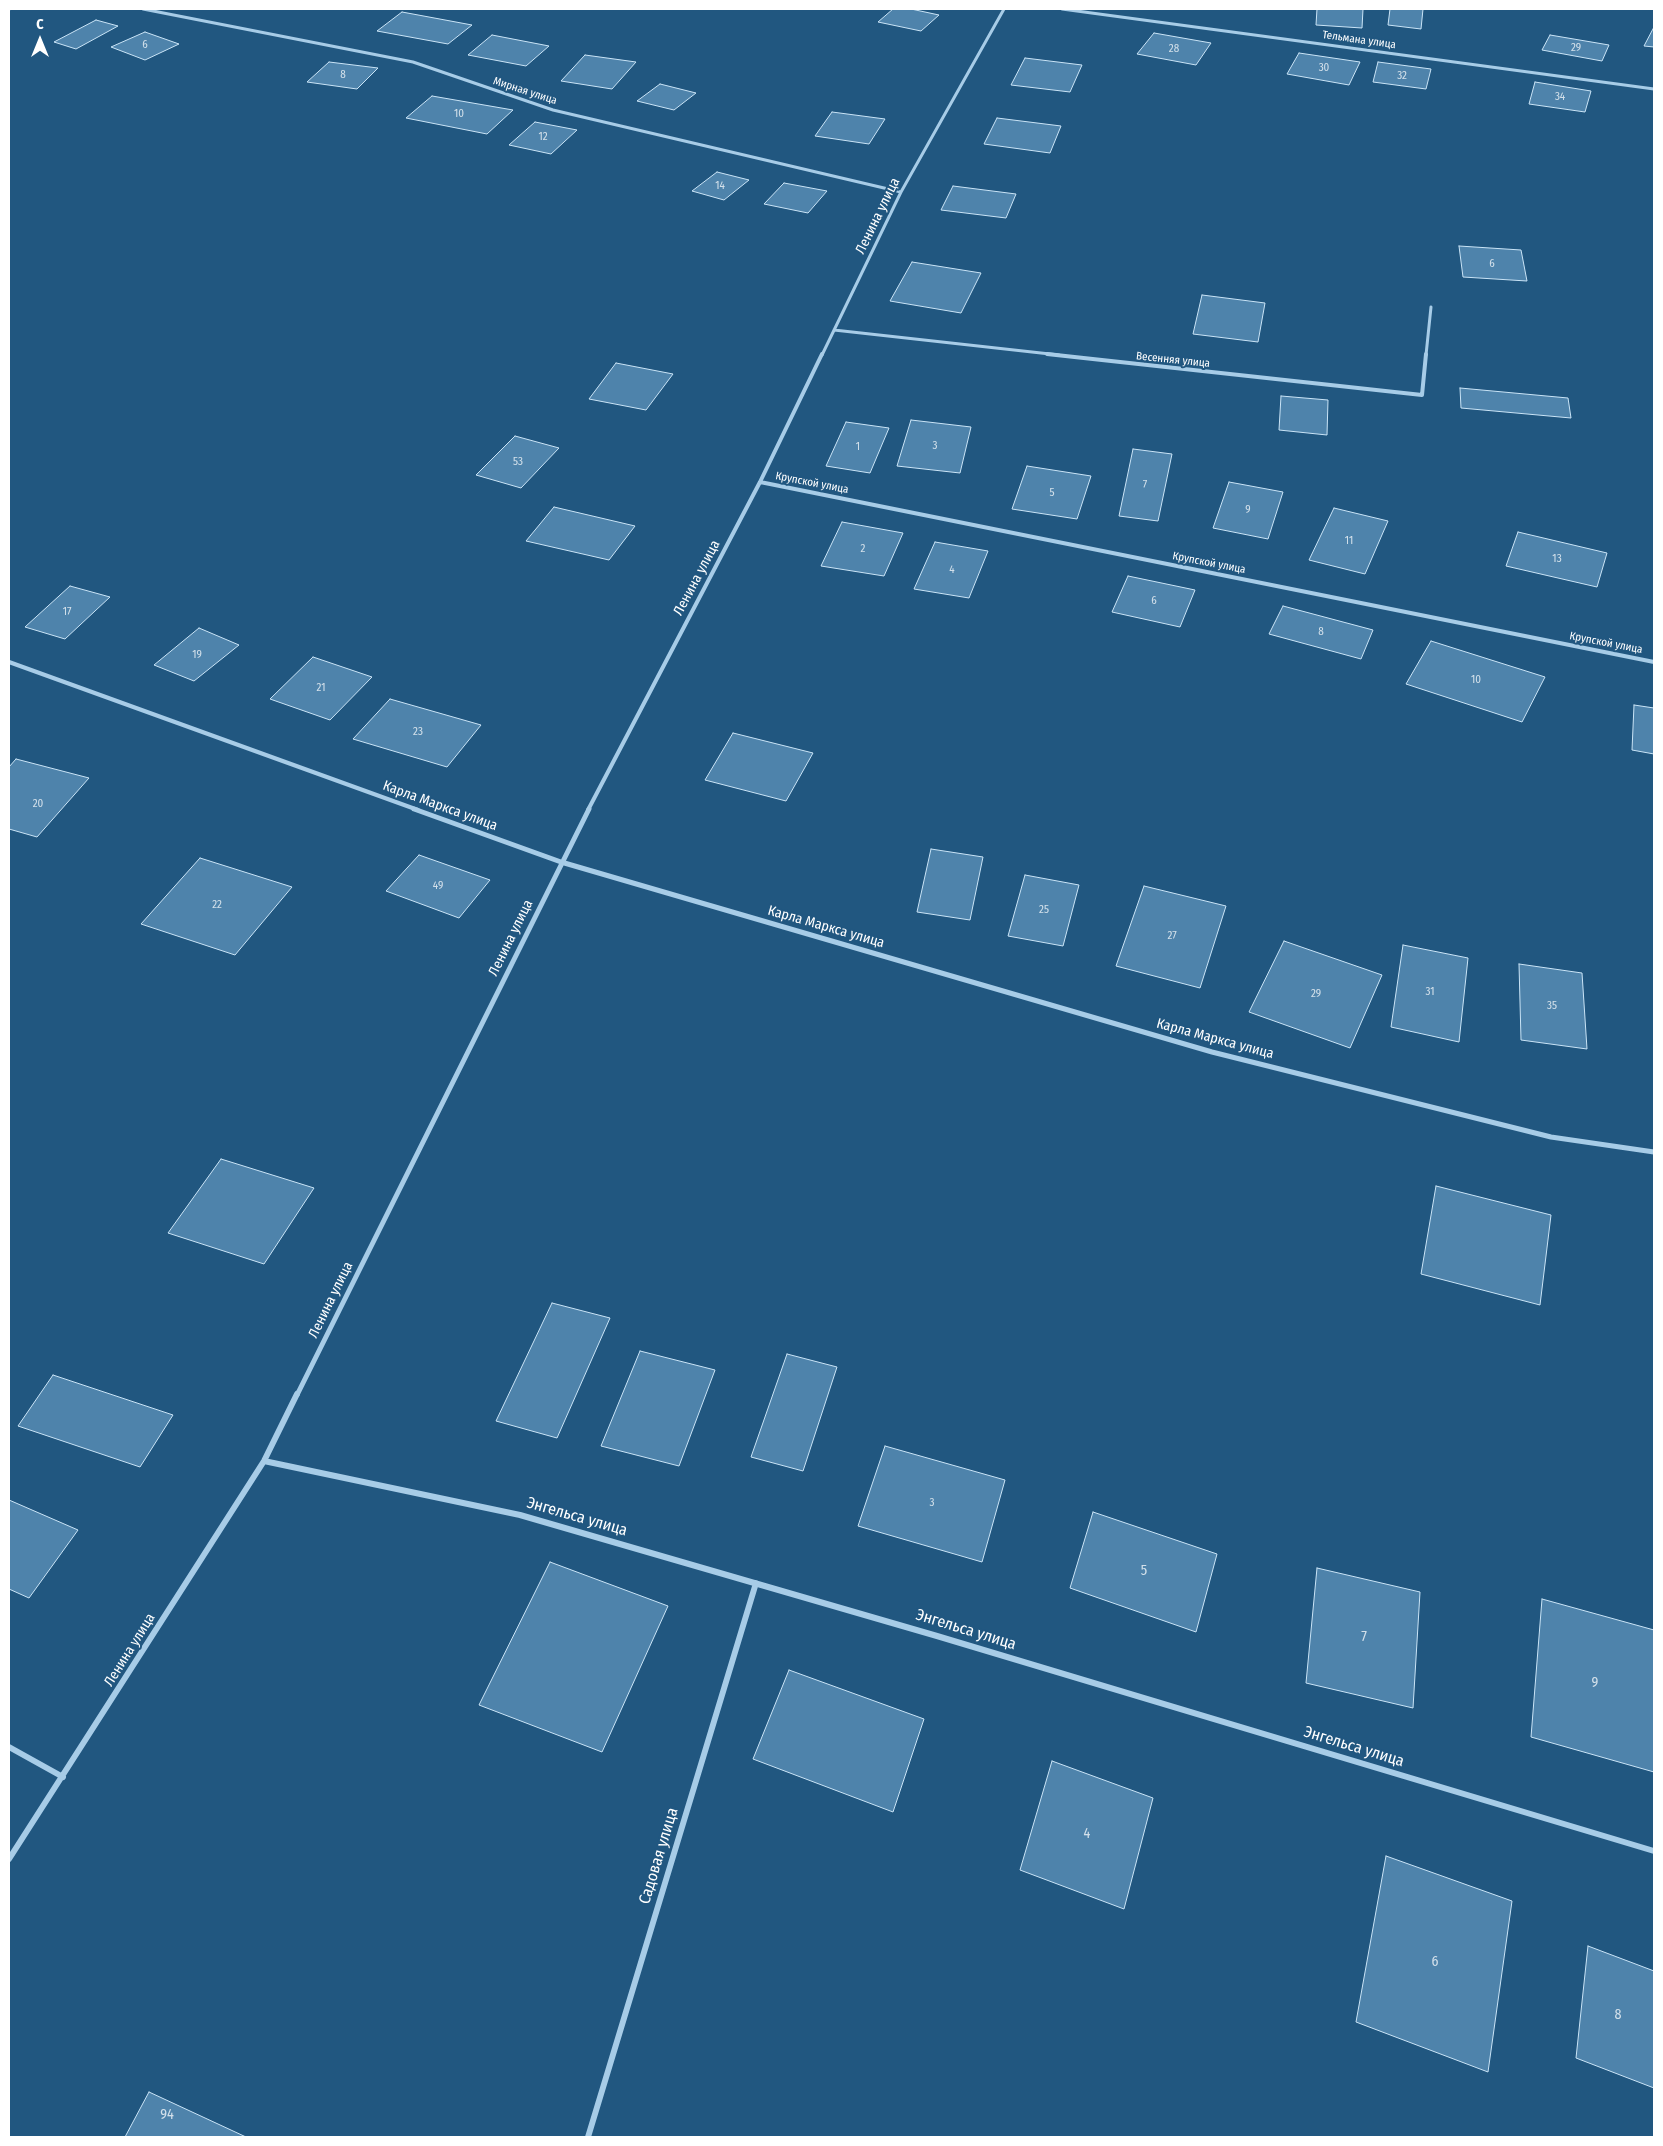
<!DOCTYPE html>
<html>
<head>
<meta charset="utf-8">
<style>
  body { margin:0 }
  #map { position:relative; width:1663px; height:2146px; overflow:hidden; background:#215780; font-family:"Fira Sans Condensed",sans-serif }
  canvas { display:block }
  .frame { position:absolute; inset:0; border:10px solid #fff; pointer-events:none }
  .north { position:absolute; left:15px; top:15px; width:50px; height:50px; -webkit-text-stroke:4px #215780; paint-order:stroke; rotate:0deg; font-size:14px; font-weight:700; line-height:20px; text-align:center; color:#fff }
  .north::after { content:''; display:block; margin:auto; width:18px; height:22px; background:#fff; clip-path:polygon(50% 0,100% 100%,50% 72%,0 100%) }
</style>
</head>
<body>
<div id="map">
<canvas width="1663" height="2146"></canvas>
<div class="frame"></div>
<div class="north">С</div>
</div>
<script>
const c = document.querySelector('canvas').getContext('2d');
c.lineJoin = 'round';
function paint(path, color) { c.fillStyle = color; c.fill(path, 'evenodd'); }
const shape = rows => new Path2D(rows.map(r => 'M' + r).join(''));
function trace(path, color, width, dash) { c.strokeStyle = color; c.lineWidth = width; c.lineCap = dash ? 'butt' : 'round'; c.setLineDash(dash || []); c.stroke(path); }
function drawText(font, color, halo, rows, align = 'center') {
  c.font = font + ' "Fira Sans Condensed",sans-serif'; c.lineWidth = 4; c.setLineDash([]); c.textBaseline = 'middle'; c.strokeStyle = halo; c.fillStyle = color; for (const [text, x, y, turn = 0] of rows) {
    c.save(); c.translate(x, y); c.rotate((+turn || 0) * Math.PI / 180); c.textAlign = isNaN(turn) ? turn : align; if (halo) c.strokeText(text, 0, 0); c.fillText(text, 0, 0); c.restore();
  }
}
const building = shape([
  [893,9,911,9,939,15,921,31,878,22,893,9],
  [1317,9,1363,9,1362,28,1316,25,1317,9],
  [1390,9,1423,9,1421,29,1388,25,1390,9],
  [402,12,472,25,448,44,377,31,402,12],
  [96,20,118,26,76,49,54,42,96,20],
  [1654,27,1654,47,1644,46,1654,27],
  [145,32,179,44,145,60,111,47,145,32],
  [1154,33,1211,43,1196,65,1137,54,1154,33],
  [492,35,549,46,526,66,468,55,492,35],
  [1550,35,1609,45,1602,61,1542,50,1550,35],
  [1299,53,1360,62,1349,85,1287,74,1299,53],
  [585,55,636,62,612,89,561,81,585,55],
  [1025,58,1082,65,1070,92,1011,85,1025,58],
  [329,62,378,68,357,89,307,82,329,62],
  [1378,62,1431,69,1426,89,1373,82,1378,62],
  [1535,82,1591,91,1585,112,1529,104,1535,82],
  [660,84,696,93,674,110,637,101,660,84],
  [432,96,513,110,487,134,406,118,432,96],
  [832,112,885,119,869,144,815,136,832,112],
  [997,118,1061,126,1050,153,984,144,997,118],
  [535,122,577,130,551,154,509,145,535,122],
  [717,172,749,180,724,200,692,191,717,172],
  [784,183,827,191,808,213,764,204,784,183],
  [953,186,1016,194,1006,218,941,210,953,186],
  [1459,246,1521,250,1527,281,1463,277,1459,246],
  [912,262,981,273,961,313,890,301,912,262],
  [1202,295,1265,303,1258,342,1193,334,1202,295],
  [616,363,673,374,646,410,589,399,616,363],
  [1460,388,1568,398,1571,418,1461,408,1460,388],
  [1281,396,1328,400,1327,435,1279,430,1281,396],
  [911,420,971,427,960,473,897,466,911,420],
  [846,422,889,428,870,473,826,466,846,422],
  [515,436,559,448,521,488,476,475,515,436],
  [1133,449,1172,454,1158,521,1119,516,1133,449],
  [1027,466,1091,476,1077,519,1012,509,1027,466],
  [1229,482,1283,492,1268,539,1213,528,1229,482],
  [554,507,635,526,609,560,526,541,554,507],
  [1334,508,1388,521,1365,574,1309,560,1334,508],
  [842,522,903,533,884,576,821,566,842,522],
  [1518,532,1607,553,1597,587,1506,566,1518,532],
  [935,542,988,551,969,598,914,589,935,542],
  [1128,576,1195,590,1180,627,1112,612,1128,576],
  [70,586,110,597,65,639,25,627,70,586],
  [1283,606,1373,630,1361,659,1269,634,1283,606],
  [199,628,239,645,194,681,154,665,199,628],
  [1431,641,1545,677,1522,722,1406,684,1431,641],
  [313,657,372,677,330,720,270,699,313,657],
  [390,699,481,725,447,767,353,739,390,699],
  [1634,705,1654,708,1654,754,1632,750,1634,705],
  [733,733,813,753,786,801,705,780,733,733],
  [16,759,89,778,37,837,9,829,9,767,16,759],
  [931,849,983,857,970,920,917,912,931,849],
  [419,855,490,880,459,918,386,891,419,855],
  [200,858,292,887,235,955,141,924,200,858],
  [1025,875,1079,885,1063,946,1008,936,1025,875],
  [1144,886,1226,906,1200,988,1116,966,1144,886],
  [1284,941,1382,975,1350,1048,1249,1012,1284,941],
  [1403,945,1468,958,1459,1042,1391,1027,1403,945],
  [1519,964,1582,973,1587,1049,1521,1040,1519,964],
  [221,1159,314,1188,264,1264,168,1233,221,1159],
  [1436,1186,1551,1215,1540,1305,1421,1274,1436,1186],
  [552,1303,610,1318,557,1438,496,1421,552,1303],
  [640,1351,715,1370,679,1466,601,1446,640,1351],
  [787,1354,837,1367,803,1471,751,1457,787,1354],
  [53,1375,173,1415,140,1467,18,1426,53,1375],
  [885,1446,1005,1480,982,1562,858,1526,885,1446],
  [9,1500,78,1530,29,1598,9,1589,9,1500],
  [1093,1512,1217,1554,1196,1632,1070,1588,1093,1512],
  [550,1562,668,1606,602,1752,479,1705,550,1562],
  [1317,1568,1420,1592,1413,1708,1306,1683,1317,1568],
  [1542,1599,1654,1630,1654,1772,1531,1737,1542,1599],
  [789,1670,924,1719,893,1812,753,1759,789,1670],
  [1052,1761,1153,1798,1124,1909,1020,1870,1052,1761],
  [1386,1856,1512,1901,1488,2072,1356,2022,1386,1856],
  [1588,1946,1654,1971,1654,2088,1576,2058,1588,1946],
  [149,2092,246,2137,125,2137,149,2092]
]);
const path = shape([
  [9,10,11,9]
]);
const minorFar3 = shape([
  [143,9,413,62,553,110,901,192],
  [1062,9,1654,89],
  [834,330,1059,355],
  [822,355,901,192,1004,9],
  [1426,355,1431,307]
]);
const minorFar2 = shape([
  [1047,354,1422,395,1426,354],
  [760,482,1654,662],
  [9,662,418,810],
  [588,810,760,482,822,354]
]);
const minorFar1 = shape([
  [414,809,561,862,1212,1052,1551,1137,1654,1152],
  [297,1395,589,809]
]);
const minor = shape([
  [264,1461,520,1515,937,1636,1654,1851],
  [9,1747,63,1777],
  [9,1859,264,1461,297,1394],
  [588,2137,756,1583]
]);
const farStreetnames = [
  ["Тельмана улица",1359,40,8],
  ["Мирная улица",525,91,18],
  ["Весенняя улица",1173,360,6],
  ["Крупской улица",812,483,11],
  ["Крупской улица",1209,563,11],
  ["Крупской улица",1606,643,11]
];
const numberNames = [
  ["6",145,45],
  ["29",1576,48],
  ["28",1174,49],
  ["30",1324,68],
  ["8",343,75],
  ["32",1402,76],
  ["34",1560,97],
  ["10",459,114],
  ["12",543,137],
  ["14",720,186],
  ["6",1492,264],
  ["3",935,446],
  ["1",858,447],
  ["53",518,462],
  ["7",1145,485],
  ["5",1052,493],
  ["9",1248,510],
  ["11",1349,541],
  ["2",863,549],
  ["13",1557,559],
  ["4",952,570],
  ["6",1154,601],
  ["17",67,612],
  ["8",1321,632],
  ["19",197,655],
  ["10",1476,680],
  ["21",321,688],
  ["23",418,732],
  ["20",38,804],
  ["49",438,886],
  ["22",217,905],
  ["25",1044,910],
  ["27",1172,936],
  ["31",1430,992],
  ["29",1316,994],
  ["35",1552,1006],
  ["3",932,1503]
];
const streetNames = [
  ["Ленина улица",878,216,-64],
  ["Ленина улица",697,578,-62],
  ["Карла Маркса улица",440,806,20],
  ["Карла Маркса улица",826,927,16],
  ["Ленина улица",511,938,-64],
  ["Карла Маркса улица",1215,1039,15],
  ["Ленина улица",331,1300,-64],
  ["Ленина улица",130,1650,-58]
];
const nearNumbernames = [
  ["5",1144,1571],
  ["7",1364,1637],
  ["9",1595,1683],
  ["4",1087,1834],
  ["6",1435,1962],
  ["8",1618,2015],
  ["94",167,2115]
];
const nearStreetnames = [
  ["Энгельса улица",577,1517,16],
  ["Энгельса улица",966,1630,17],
  ["Энгельса улица",1354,1747,17],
  ["Садовая улица",659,1856,-73]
];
paint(building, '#4e83ab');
trace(building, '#cae4f6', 1);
trace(path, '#a7cce7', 2, [1, 2.5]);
trace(minorFar3, '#a7cce7', 3);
trace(minorFar2, '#a7cce7', 4);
trace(minorFar1, '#a7cce7', 5);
trace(minor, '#a7cce7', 6);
drawText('11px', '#fff', '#215780', farStreetnames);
drawText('11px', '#d3e0ea', null, numberNames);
drawText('14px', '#fff', '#215780', streetNames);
drawText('14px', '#d3e0ea', null, nearNumbernames);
drawText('16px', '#fff', '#215780', nearStreetnames);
</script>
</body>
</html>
